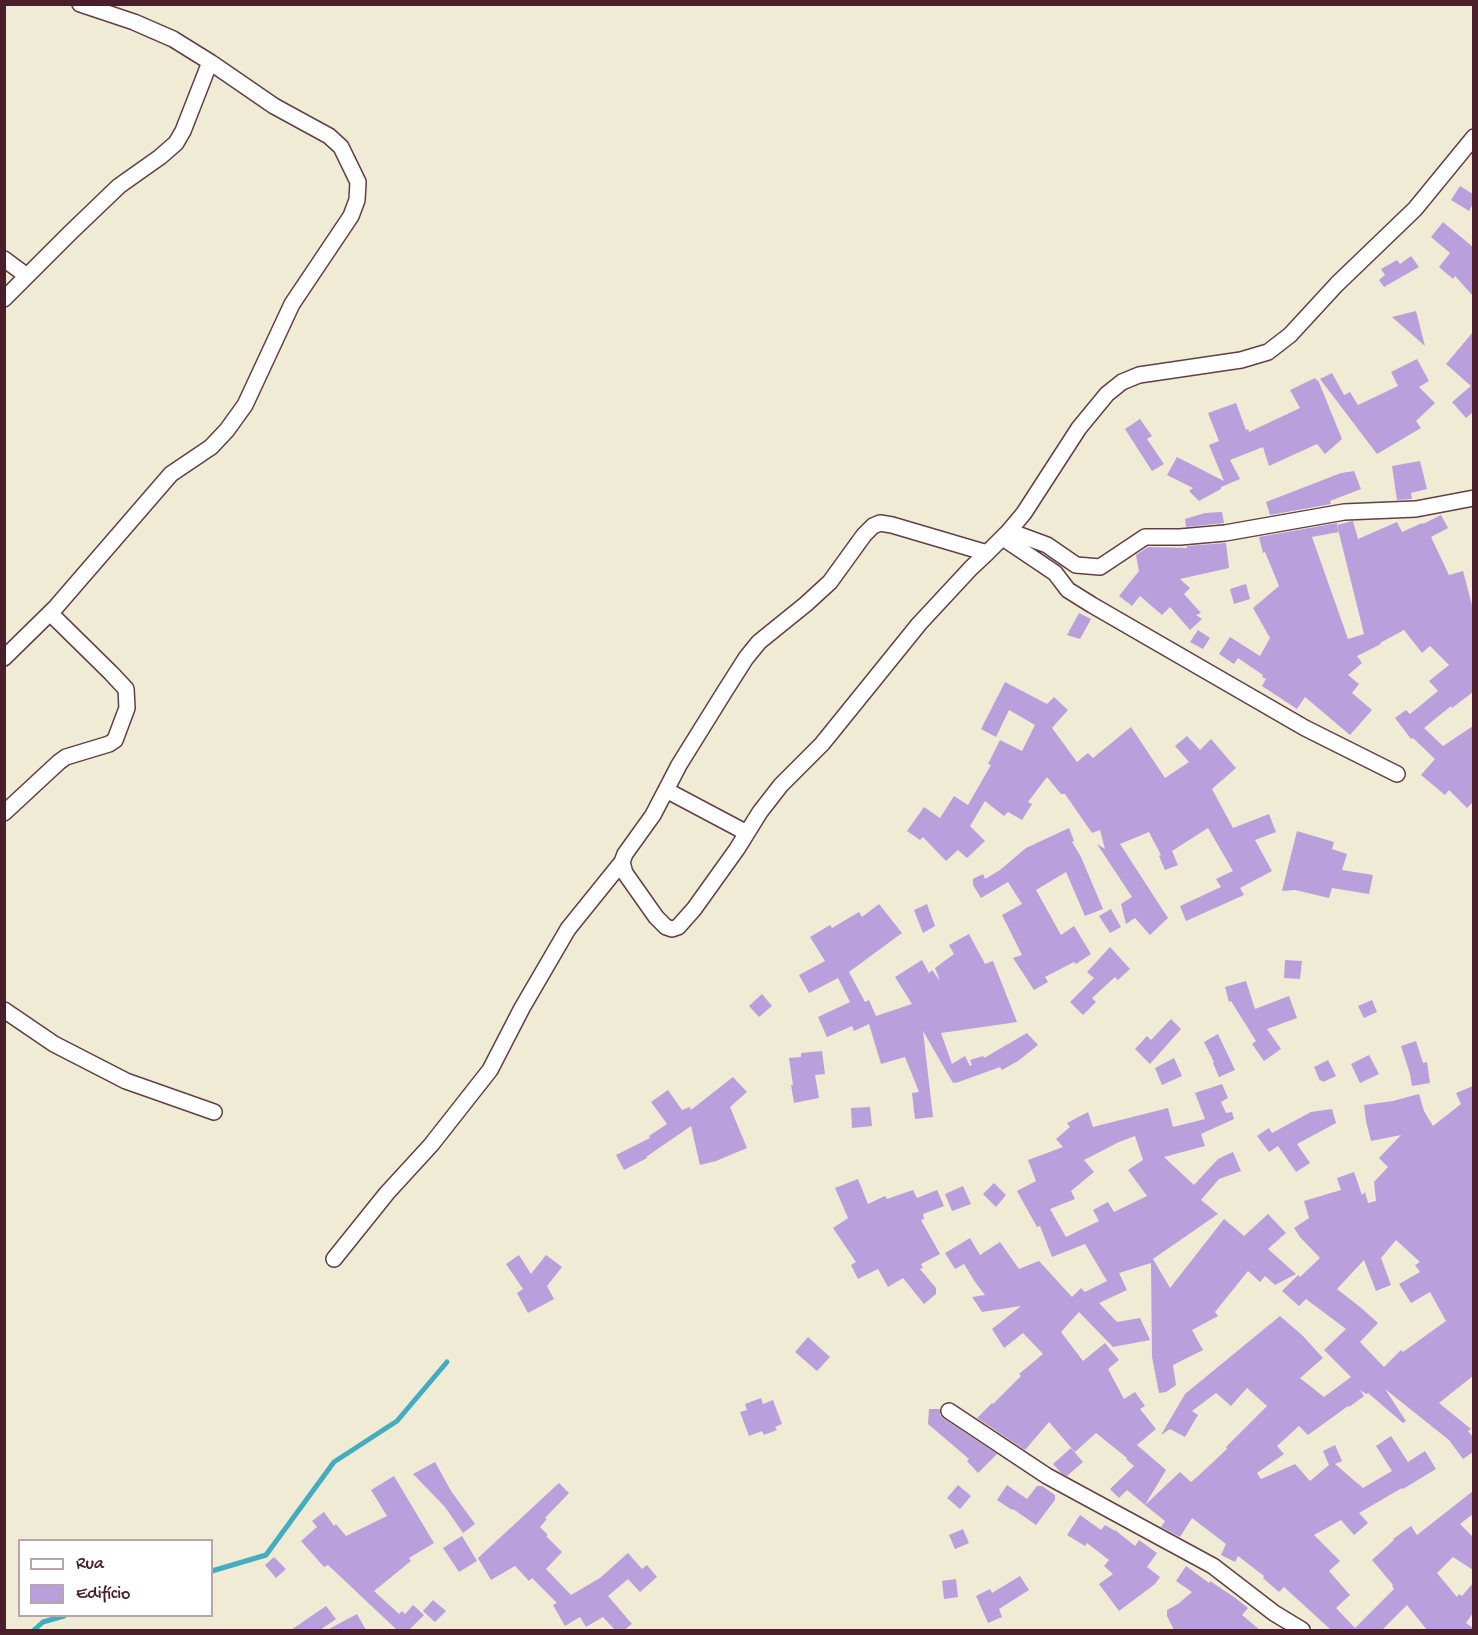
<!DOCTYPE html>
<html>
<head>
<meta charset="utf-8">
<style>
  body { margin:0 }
  #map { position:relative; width:1478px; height:1635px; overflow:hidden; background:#efebd4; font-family:"Gochi Hand",sans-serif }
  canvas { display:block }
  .frame { position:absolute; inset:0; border:6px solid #4a1f2b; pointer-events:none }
  .legend { position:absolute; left:18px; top:1539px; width:195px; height:78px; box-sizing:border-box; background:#fff; border:2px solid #b7a5aa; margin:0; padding:8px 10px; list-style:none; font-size:18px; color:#4a1f2b }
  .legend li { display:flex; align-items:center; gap:12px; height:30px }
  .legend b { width:30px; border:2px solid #b7a5aa }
</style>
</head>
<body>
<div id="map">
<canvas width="1478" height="1635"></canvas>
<div class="frame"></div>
<ul class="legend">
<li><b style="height:8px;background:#fff"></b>Rua</li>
<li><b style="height:16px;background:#b9a0dc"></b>Edifício</li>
</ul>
</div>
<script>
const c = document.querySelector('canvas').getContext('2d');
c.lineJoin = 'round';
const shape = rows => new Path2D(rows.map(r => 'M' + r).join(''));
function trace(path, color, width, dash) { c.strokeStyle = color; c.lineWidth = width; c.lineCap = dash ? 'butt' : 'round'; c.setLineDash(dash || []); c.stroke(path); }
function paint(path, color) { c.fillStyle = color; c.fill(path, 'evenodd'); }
const stream = shape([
  [212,1571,266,1555,334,1462,397,1421,447,1362],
  [34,1630,43,1622,64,1616]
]);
const building = shape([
  [1460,186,1473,194,1473,204,1469,211,1451,200],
  [1443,222,1473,247,1473,296,1455,276,1453,279,1439,267,1450,253,1431,237],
  [1411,256,1419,267,1384,287,1379,280,1385,275,1381,269,1397,260,1400,264],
  [1416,311,1425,346,1392,317],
  [1473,332,1473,412,1466,418,1452,402,1471,386,1446,364],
  [1417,359,1429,381,1419,387,1435,403,1416,421,1421,428,1377,454,1320,379,1332,373,1344,395,1350,392,1358,405,1398,386,1391,372],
  [1315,378,1317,381,1318,380,1342,439,1325,454,1317,444,1269,466,1263,447,1230,460,1240,479,1221,487,1221,489,1199,501,1189,491,1193,488,1167,475,1177,457,1224,481,1209,445,1219,441,1208,413,1236,403,1246,430,1248,429,1249,432,1300,408,1290,390],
  [1140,419,1152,436,1147,439,1164,464,1152,471,1125,429],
  [1420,461,1427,489,1411,493,1412,499,1397,500,1392,466],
  [1354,471,1361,489,1330,501,1331,504,1270,515,1266,502,1341,473],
  [1222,512,1224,523,1186,527,1185,519,1205,513],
  [1441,515,1448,528,1431,537,1449,575,1463,571,1473,609,1473,692,1452,708,1451,706,1424,728,1443,746,1473,726,1473,802,1467,808,1449,790,1445,795,1421,775,1435,759,1413,738,1411,739,1395,718,1406,710,1410,714,1438,691,1429,681,1449,665,1430,646,1422,653,1404,630,1380,643,1381,644,1357,656,1362,663,1348,675,1359,684,1352,693,1372,710,1350,735,1305,697,1297,709,1262,686,1266,679,1262,677,1263,675,1238,658,1234,664,1219,654,1230,637,1260,656,1270,638,1253,608,1279,586,1265,552,1263,553,1259,537,1337,523,1339,532,1312,537,1348,639,1364,634,1337,525,1353,521,1358,539,1397,522,1402,532,1422,523,1423,524],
  [1226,543,1229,568,1180,579,1190,588,1184,594,1201,613,1196,615,1202,619,1190,630,1170,607,1162,615,1140,596,1132,606,1119,596,1139,571,1136,555,1148,547,1187,548,1187,546],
  [1246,584,1250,599,1234,604,1230,589],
  [1079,613,1091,619,1080,639,1067,635],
  [1198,630,1210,638,1203,649,1190,642],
  [1005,682,1047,704,1054,697,1068,710,1052,728,1077,762,1088,753,1093,758,1131,727,1165,778,1189,762,1175,746,1187,736,1200,750,1211,739,1236,768,1212,789,1233,828,1269,814,1276,832,1255,840,1272,871,1240,888,1244,895,1186,921,1180,906,1221,887,1216,879,1233,871,1208,828,1172,851,1178,865,1165,870,1159,856,1161,855,1149,832,1120,844,1168,918,1150,935,1135,918,1126,924,1121,904,1132,897,1097,844,1105,849,1100,830,1092,833,1065,794,1061,794,1047,777,1028,802,1032,804,1022,820,1008,812,1004,816,985,801,970,826,985,841,967,858,958,850,946,861,923,837,920,840,907,831,924,807,940,818,954,796,968,805,991,765,988,764,1000,740,1022,751,1035,725,1009,710,996,737,981,729],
  [1069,828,1074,841,1072,842,1081,857,1103,909,1085,916,1066,872,1036,890,1061,935,1074,926,1091,954,1076,964,1074,962,1045,977,1048,982,1034,990,1013,958,1022,955,1002,915,1022,904,1008,882,981,898,973,885,973,879,983,874,985,879,1000,870,1026,848],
  [1297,831,1334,842,1332,849,1347,854,1342,870,1373,875,1369,894,1332,888,1329,898,1295,890,1282,891],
  [879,904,902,933,849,972,865,1002,869,1000,876,1016,912,1004,895,977,922,960,929,973,932,970,940,981,935,968,954,954,949,945,969,934,985,964,993,961,1017,1022,941,1033,952,1064,965,1056,970,1066,972,1065,970,1060,983,1056,984,1058,1027,1033,1038,1045,1018,1061,1002,1070,1000,1067,956,1083,955,1082,953,1083,923,1031,933,1117,915,1119,912,1093,919,1092,905,1057,881,1064,869,1024,854,1031,852,1026,827,1037,818,1017,850,1002,838,978,809,993,799,975,825,961,810,937,830,925,832,928,859,912,862,917],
  [927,904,935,926,923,933,914,910],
  [1111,909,1121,927,1110,933,1099,916],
  [1110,947,1130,969,1118,980,1115,977,1092,998,1096,1002,1083,1015,1070,1002,1094,978,1087,972],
  [1285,960,1302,961,1300,979,1284,978],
  [1246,981,1255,1009,1289,996,1297,1018,1267,1029,1281,1049,1264,1061,1252,1044,1256,1041,1231,1001,1229,1002,1225,987],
  [762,994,772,1006,759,1017,749,1006],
  [1372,1000,1377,1012,1364,1018,1358,1006],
  [1171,1019,1181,1029,1150,1064,1135,1049,1147,1036,1151,1040],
  [1218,1034,1235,1070,1219,1077,1213,1063,1214,1062,1204,1042],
  [1416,1041,1423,1063,1427,1062,1430,1083,1412,1086,1410,1074,1401,1046],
  [822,1051,825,1074,815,1075,819,1098,794,1103,791,1085,793,1085,789,1058,801,1057,801,1053],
  [1369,1055,1379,1074,1360,1083,1351,1064],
  [1174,1058,1182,1076,1162,1085,1155,1068],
  [1328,1060,1336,1076,1323,1082,1321,1080,1320,1081,1314,1067],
  [733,1077,747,1092,730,1107,747,1148,716,1161,700,1165,691,1126,646,1157,647,1158,624,1170,616,1155,650,1138,649,1136,667,1124,651,1102,668,1090,682,1110,690,1107,691,1110],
  [1222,1084,1228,1098,1221,1102,1226,1113,1232,1112,1234,1119,1201,1134,1205,1146,1164,1157,1194,1185,1218,1159,1233,1152,1241,1171,1219,1179,1201,1200,1218,1214,1153,1259,1170,1288,1224,1219,1244,1236,1268,1214,1286,1233,1268,1249,1296,1274,1275,1285,1265,1276,1260,1282,1248,1271,1215,1312,1218,1316,1192,1330,1203,1350,1173,1365,1176,1385,1166,1392,1159,1393,1152,1357,1151,1263,1119,1273,1127,1290,1099,1303,1117,1322,1140,1318,1150,1340,1113,1347,1079,1312,1061,1332,1083,1361,1105,1343,1119,1360,1108,1369,1124,1399,1135,1392,1145,1406,1140,1409,1156,1429,1137,1445,1166,1470,1145,1505,1127,1490,1119,1498,1110,1489,1134,1466,1126,1459,1127,1458,1096,1433,1075,1452,1049,1422,1025,1450,977,1418,992,1403,993,1404,1021,1376,1019,1374,1043,1354,1023,1333,1004,1348,992,1329,1021,1306,982,1312,972,1297,985,1295,975,1282,964,1264,955,1269,945,1253,970,1238,980,1255,1000,1242,1019,1269,1039,1261,1072,1297,1081,1288,1085,1292,1107,1281,1085,1244,1052,1257,1040,1226,1037,1227,1017,1191,1036,1181,1028,1160,1063,1147,1056,1139,1070,1127,1067,1123,1088,1112,1093,1127,1168,1108,1173,1127,1205,1119,1195,1093],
  [1135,1136,1143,1160,1128,1170,1147,1196,1114,1212,1108,1202,1093,1210,1099,1221,1066,1237,1050,1209,1075,1199,1071,1191,1094,1172,1084,1160,1119,1142],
  [1473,1086,1473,1376,1439,1403,1471,1429,1468,1431,1473,1437,1473,1452,1463,1459,1449,1440,1385,1389,1406,1421,1403,1423,1368,1393,1366,1394,1360,1390,1364,1396,1349,1407,1348,1406,1308,1435,1299,1426,1277,1446,1284,1454,1257,1473,1261,1479,1295,1464,1310,1481,1329,1465,1323,1451,1335,1445,1342,1461,1335,1464,1363,1488,1392,1471,1376,1446,1391,1436,1408,1462,1425,1451,1436,1469,1403,1489,1402,1488,1359,1513,1368,1523,1354,1535,1341,1520,1314,1535,1340,1561,1329,1571,1350,1595,1336,1608,1355,1628,1394,1589,1392,1586,1393,1585,1372,1560,1394,1540,1393,1539,1411,1526,1417,1535,1473,1491,1473,1514,1460,1524,1473,1537,1473,1570,1453,1557,1437,1573,1457,1597,1459,1594,1462,1596,1473,1583,1473,1613,1466,1623,1473,1628,1473,1630,1427,1630,1407,1605,1382,1630,1331,1630,1284,1587,1279,1592,1263,1578,1264,1576,1238,1556,1235,1562,1221,1555,1226,1544,1192,1518,1180,1537,1161,1527,1165,1521,1145,1505,1180,1472,1191,1482,1197,1477,1227,1449,1226,1447,1267,1406,1247,1388,1231,1406,1216,1393,1192,1411,1198,1415,1185,1437,1170,1429,1161,1435,1185,1394,1280,1316,1303,1336,1323,1358,1300,1378,1324,1397,1351,1377,1324,1350,1346,1329,1306,1299,1299,1306,1282,1291,1298,1275,1300,1277,1320,1258,1300,1237,1294,1228,1309,1218,1304,1201,1341,1190,1337,1178,1354,1172,1362,1195,1365,1192,1368,1203,1376,1201,1374,1182,1388,1167,1379,1158,1401,1135,1371,1141,1366,1121,1364,1105,1393,1101,1419,1094,1424,1111,1433,1126,1461,1104,1456,1093],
  [1396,1240,1420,1262,1415,1265,1420,1272,1399,1284,1411,1303,1430,1292,1446,1321,1403,1352,1401,1350,1384,1367,1360,1342,1378,1323,1360,1307,1337,1289,1364,1260,1376,1291,1391,1285,1381,1258],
  [870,1107,872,1126,852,1128,851,1108],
  [1332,1109,1336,1123,1297,1144,1310,1163,1296,1172,1278,1146,1269,1152,1257,1136,1269,1128,1272,1133,1311,1112],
  [858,1179,868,1204,885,1196,887,1199,913,1190,917,1198,937,1190,944,1206,923,1214,924,1219,921,1220,940,1254,921,1264,923,1268,920,1269,936,1288,936,1294,924,1304,903,1278,888,1287,878,1269,858,1279,851,1265,856,1262,833,1228,848,1218,835,1188],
  [994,1183,1006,1195,996,1207,983,1194],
  [963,1186,971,1204,952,1211,945,1194],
  [519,1255,531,1274,546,1255,562,1267,547,1286,554,1299,528,1313,517,1293,523,1289,506,1264],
  [808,1337,830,1357,817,1371,795,1352],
  [761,1398,763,1404,773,1400,782,1424,775,1427,777,1430,764,1435,762,1431,749,1436,740,1412,747,1410,745,1404],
  [929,1409,940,1409,940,1415,944,1419,997,1454,978,1473,967,1461,969,1459,928,1424],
  [1071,1448,1083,1462,1067,1476,1061,1473,1053,1464],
  [435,1462,451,1491,475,1524,463,1533,445,1507,413,1474],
  [394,1476,434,1543,409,1558,411,1561,374,1591,399,1614,402,1611,405,1614,413,1605,424,1615,409,1630,397,1630,328,1565,324,1567,301,1541,317,1527,312,1521,324,1512,334,1526,336,1524,346,1536,387,1516,371,1490],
  [559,1483,569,1493,545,1518,547,1519,540,1527,548,1535,546,1536,562,1552,546,1569,571,1595,600,1578,628,1553,642,1569,647,1565,657,1577,640,1592,628,1579,608,1596,632,1624,624,1630,615,1630,603,1617,586,1627,580,1617,565,1626,553,1605,557,1603,532,1578,529,1581,515,1566,491,1580,478,1558],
  [958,1485,971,1496,960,1509,947,1498],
  [1007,1485,1027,1499,1037,1486,1042,1486,1055,1495,1055,1500,1036,1525,1013,1509,1012,1510,997,1500],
  [1080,1515,1101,1530,1105,1525,1115,1531,1115,1530,1135,1546,1139,1540,1157,1553,1147,1567,1160,1577,1155,1584,1119,1611,1099,1584,1113,1574,1104,1566,1109,1560,1087,1543,1085,1546,1067,1535],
  [963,1529,969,1543,955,1549,949,1535],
  [462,1536,477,1561,459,1572,443,1548],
  [274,1557,286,1569,276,1578,265,1565],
  [1186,1566,1209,1583,1210,1581,1234,1597,1248,1608,1242,1615,1260,1630,1174,1630,1167,1616,1167,1610,1178,1604,1192,1592,1176,1581],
  [1020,1576,1029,1590,999,1609,1002,1617,988,1623,976,1596,990,1589,992,1593],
  [956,1579,958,1597,944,1599,942,1581],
  [433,1600,446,1611,435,1622,423,1611],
  [326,1606,336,1619,320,1630,291,1630],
  [357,1614,366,1630,327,1630]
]);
const minor = shape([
  [4,259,27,276],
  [4,299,70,233,119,186,160,157,176,143,183,131,210,62],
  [1009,531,1047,545,1076,565,1100,567,1145,537,1180,537,1225,533,1344,512,1416,509,1474,498],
  [1003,538,1055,573,1068,590,1092,605,1305,728,1397,774],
  [987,553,892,525,880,523,873,526,864,535,830,582,806,604,759,642,746,658,725,691,679,765,653,815,625,854,622,862,625,873,656,917,666,927,672,929,678,927,694,909,737,849,760,812,781,785,822,744,919,624,971,568,987,553,1009,531,1024,513,1079,428,1107,394,1122,382,1139,375,1241,360,1268,352,1290,335,1337,284,1415,209,1474,137],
  [4,658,56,607,171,474,211,447,227,430,245,405,292,304,351,216,357,200,358,182,341,147,329,136,274,106,210,62,173,39,134,22,80,4],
  [666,790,747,833],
  [4,813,59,762,66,757,109,744,115,740,127,708,126,689,111,673,50,613],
  [4,1010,54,1044,126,1081,214,1112],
  [334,1259,387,1193,431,1145,490,1070,522,1008,568,929,622,862],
  [949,1411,1047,1476,1213,1566,1274,1613,1302,1630]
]);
trace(stream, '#42adc1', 5);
paint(building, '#b9a0dc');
trace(minor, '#633e44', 18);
trace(minor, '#fff', 15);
</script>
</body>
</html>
